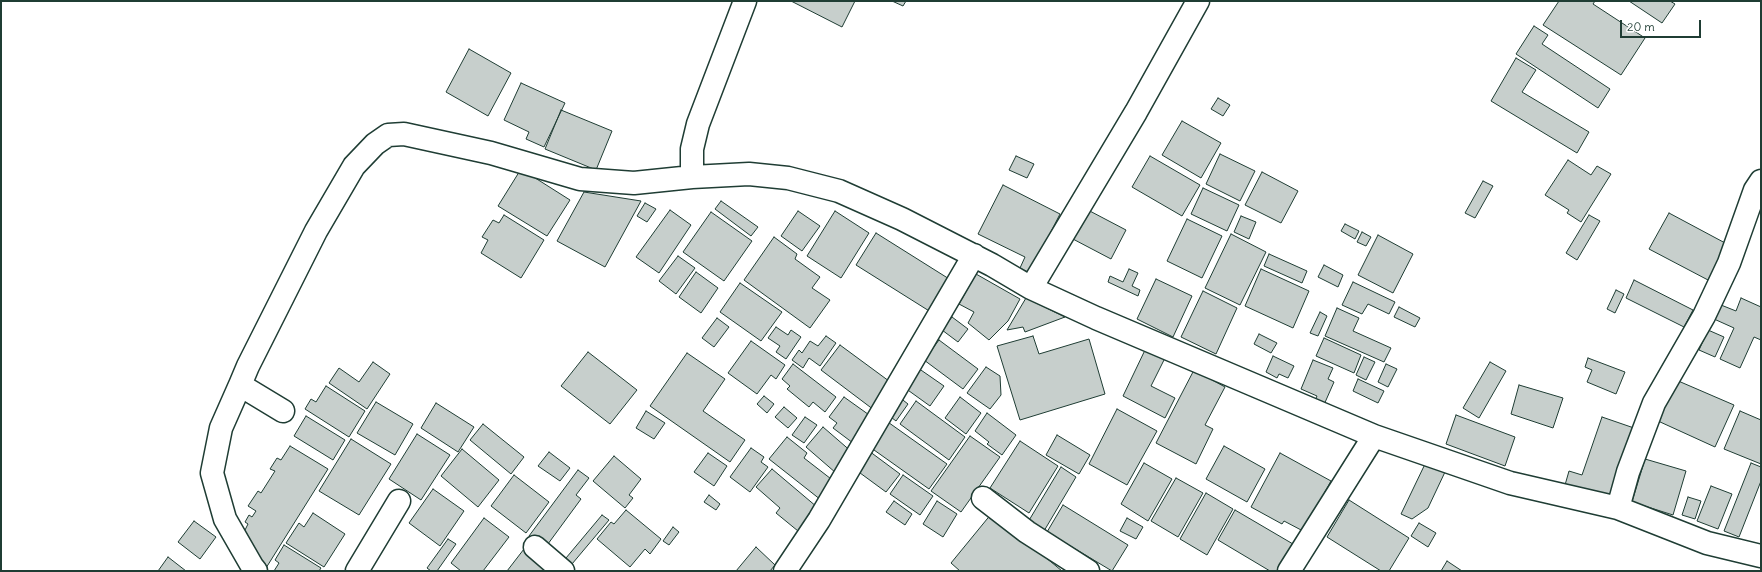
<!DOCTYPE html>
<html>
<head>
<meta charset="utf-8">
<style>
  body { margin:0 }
  #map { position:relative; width:1762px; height:572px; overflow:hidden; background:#fff; font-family:Delius,sans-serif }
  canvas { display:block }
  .frame { position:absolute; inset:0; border:2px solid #1f3d34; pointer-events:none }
  .scale { position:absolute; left:1620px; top:20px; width:81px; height:18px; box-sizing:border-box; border:2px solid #1f3d34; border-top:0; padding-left:5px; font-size:12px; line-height:14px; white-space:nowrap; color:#1f3d34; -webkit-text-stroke:3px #fff; paint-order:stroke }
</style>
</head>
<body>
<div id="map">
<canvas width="1762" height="572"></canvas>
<div class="frame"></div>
<div class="scale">20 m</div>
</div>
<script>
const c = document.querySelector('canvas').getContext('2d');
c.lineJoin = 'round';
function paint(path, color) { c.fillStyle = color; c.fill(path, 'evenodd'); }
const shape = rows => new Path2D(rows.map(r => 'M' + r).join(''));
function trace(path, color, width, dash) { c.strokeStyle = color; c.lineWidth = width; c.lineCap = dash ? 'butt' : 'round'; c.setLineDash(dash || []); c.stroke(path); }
const building = shape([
  [791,1,855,1,842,27,791,1],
  [892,1,906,1,903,6,892,1],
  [1559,1,1595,1,1593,4,1645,38,1621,75,1543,25,1559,1],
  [1629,1,1670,1,1675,4,1662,23,1629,1],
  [1534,26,1548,35,1542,44,1610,89,1598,108,1516,54,1534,26],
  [469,49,511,73,488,116,446,92,469,49],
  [1516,58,1536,70,1522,92,1589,132,1577,153,1491,101,1516,58],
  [521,83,565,103,544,147,526,139,529,132,504,120,521,83],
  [1218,98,1230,105,1223,116,1211,109,1218,98],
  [561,110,612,131,596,170,545,149,561,110],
  [1182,121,1221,143,1201,178,1162,155,1182,121],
  [1220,154,1255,171,1240,201,1206,184,1220,154],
  [1016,156,1034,164,1027,178,1009,170,1016,156],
  [1150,156,1200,185,1182,216,1132,187,1150,156],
  [1568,160,1591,175,1597,166,1611,174,1581,222,1567,213,1569,210,1545,195,1568,160],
  [521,169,570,200,547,236,498,206,521,169],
  [1262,172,1298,191,1281,223,1245,205,1262,172],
  [1483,181,1493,186,1475,218,1465,213,1483,181],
  [1003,185,1060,214,1030,273,1020,268,1025,257,978,234,1003,185],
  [1203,188,1239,205,1227,231,1191,214,1203,188],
  [584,192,641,201,605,267,557,241,584,192],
  [721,201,758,227,751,236,715,209,721,201],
  [645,203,656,209,647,222,637,216,645,203],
  [1086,209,1126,230,1111,259,1071,238,1086,209],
  [670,210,691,225,659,273,636,257,670,210],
  [798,211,820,226,802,251,781,236,798,211],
  [835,211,869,233,841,278,807,256,835,211],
  [711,212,752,241,724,281,683,252,711,212],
  [1669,213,1727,244,1708,280,1649,249,1669,213],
  [504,215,544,240,521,278,481,253,488,240,482,237,493,220,499,223,504,215],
  [1589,215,1600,221,1577,260,1566,253,1589,215],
  [1241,216,1256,222,1249,239,1234,232,1241,216],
  [1187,219,1222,236,1202,278,1167,261,1187,219],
  [1345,224,1359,231,1355,239,1341,231,1345,224],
  [1362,232,1371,237,1366,246,1357,242,1362,232],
  [876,233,954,282,934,314,856,265,876,233],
  [1231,234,1266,252,1240,305,1205,288,1231,234],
  [1378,235,1413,254,1393,293,1358,275,1378,235],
  [774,237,797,254,795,259,820,277,812,288,830,300,810,328,744,280,774,237],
  [1269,254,1307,271,1302,283,1264,266,1269,254],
  [678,256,695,268,676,294,659,281,678,256],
  [1324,265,1343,275,1338,287,1318,277,1324,265],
  [1129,269,1138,273,1132,286,1140,290,1138,296,1108,282,1110,276,1123,282,1129,269],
  [1261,269,1309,291,1293,328,1245,306,1261,269],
  [696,272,718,288,701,313,679,297,696,272],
  [976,274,1020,299,1008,321,989,340,968,323,974,312,959,304,976,274],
  [1156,279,1192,296,1173,337,1137,319,1156,279],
  [1634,280,1693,310,1684,327,1626,298,1634,280],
  [1353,282,1395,302,1389,314,1368,304,1362,314,1342,305,1353,282],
  [740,283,782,312,761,341,720,312,740,283],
  [1616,290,1624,294,1615,313,1607,309,1616,290],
  [1203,291,1237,308,1216,354,1181,337,1203,291],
  [1026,298,1065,317,1025,332,1023,327,1007,330,1026,298],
  [1741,298,1761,307,1761,340,1754,337,1740,368,1720,359,1734,328,1714,319,1721,305,1736,311,1741,298],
  [1399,307,1420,318,1415,327,1394,317,1399,307],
  [1337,308,1359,318,1353,331,1391,348,1384,362,1325,336,1337,308],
  [1320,312,1327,316,1318,336,1310,333,1320,312],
  [952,317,968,329,958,342,942,330,952,317],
  [717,318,729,327,714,347,702,338,717,318],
  [776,327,788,335,791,330,801,337,786,359,776,352,780,346,768,338,776,327],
  [1708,330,1724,337,1715,357,1699,350,1708,330],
  [1259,334,1277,343,1271,353,1254,344,1259,334],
  [826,336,836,343,820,366,809,358,803,368,792,360,799,350,802,353,810,341,818,346,826,336],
  [1033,336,1039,354,1089,339,1105,394,1020,420,997,346,1033,336],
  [1324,338,1361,355,1354,373,1316,356,1324,338],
  [939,340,978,369,963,389,924,360,939,340],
  [751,341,785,365,776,379,771,375,757,394,728,373,751,341],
  [840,345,893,384,874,410,821,370,840,345],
  [1146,348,1165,358,1151,386,1175,398,1165,418,1123,396,1146,348],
  [588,352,637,390,610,424,561,386,588,352],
  [687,353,725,379,703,411,745,440,730,462,650,406,687,353],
  [1273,356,1294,366,1288,378,1279,374,1277,378,1266,372,1273,356],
  [1364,357,1375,362,1366,380,1356,375,1364,357],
  [1588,358,1625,372,1616,394,1587,382,1592,370,1585,367,1588,358],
  [1313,360,1333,368,1328,379,1334,382,1323,407,1314,403,1317,396,1301,389,1313,360],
  [373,362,390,374,367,409,329,383,339,368,359,382,373,362],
  [1490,362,1506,371,1479,418,1463,408,1490,362],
  [793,364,836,397,825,412,813,402,809,407,787,389,790,386,782,379,793,364],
  [1386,364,1397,369,1388,387,1378,382,1386,364],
  [986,367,1000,376,1001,395,990,409,967,393,986,367],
  [918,368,944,386,930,406,905,388,918,368],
  [1194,370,1225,387,1205,425,1213,429,1196,464,1156,443,1194,370],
  [1358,379,1384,391,1378,403,1353,391,1358,379],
  [1676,380,1734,405,1715,447,1658,421,1676,380],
  [1519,385,1563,398,1553,428,1511,414,1519,385],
  [326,386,365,411,349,437,305,409,311,399,316,402,326,386],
  [764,396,774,404,767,413,757,404,764,396],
  [844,397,872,417,853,443,833,428,837,423,829,417,844,397],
  [899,397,908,404,896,421,887,414,899,397],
  [960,397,981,413,966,434,945,418,960,397],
  [916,401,965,437,949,460,900,424,916,401],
  [376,402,413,424,395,455,357,433,376,402],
  [436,403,474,427,458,452,421,428,436,403],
  [784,407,797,418,788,428,775,417,784,407],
  [1117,409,1157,431,1127,485,1089,464,1117,409],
  [646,411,665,423,654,439,636,428,646,411],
  [1740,411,1761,420,1761,464,1724,449,1740,411],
  [987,413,1016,435,1002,455,987,444,989,442,975,431,987,413],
  [1456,415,1515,437,1505,466,1446,444,1456,415],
  [306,416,345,440,333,460,294,436,306,416],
  [805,417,817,425,804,443,792,435,805,417],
  [1602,417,1634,428,1610,500,1565,485,1569,471,1582,475,1602,417],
  [885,420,947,464,929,489,867,445,885,420],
  [483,424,524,457,511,474,470,440,483,424],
  [823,427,853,453,836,473,806,447,823,427],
  [417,434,450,455,421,500,389,479,417,434],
  [1057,435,1090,455,1079,474,1046,455,1057,435],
  [970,436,1000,457,961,512,931,491,970,436],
  [787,437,807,453,804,458,835,482,821,500,769,459,787,437],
  [351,439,391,464,359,515,319,491,351,439],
  [1020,441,1058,466,1029,513,990,488,1020,441],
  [290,446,328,469,266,568,242,536,248,524,245,522,249,515,252,517,256,511,248,506,258,491,261,493,275,471,270,469,277,458,281,460,290,446],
  [1224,446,1265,469,1247,502,1206,479,1224,446],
  [751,448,764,457,761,462,768,467,750,492,730,477,751,448],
  [462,449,499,480,478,507,441,476,462,449],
  [869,451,900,474,886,492,856,470,869,451],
  [549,452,570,468,560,481,538,466,549,452],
  [708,453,727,466,714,486,694,472,708,453],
  [1280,453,1331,481,1303,531,1284,521,1282,524,1251,507,1280,453],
  [614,456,641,479,629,495,633,498,625,508,593,481,614,456],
  [1645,459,1686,471,1673,515,1632,502,1645,459],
  [1426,462,1445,472,1428,508,1412,519,1401,514,1426,462],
  [1144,463,1172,479,1148,521,1121,504,1144,463],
  [1751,463,1761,467,1761,481,1739,537,1724,531,1751,463],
  [1061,467,1076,477,1044,531,1028,522,1061,467],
  [772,469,817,507,798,531,776,513,780,508,756,487,772,469],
  [578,470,589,478,576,495,581,499,545,548,529,536,578,470],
  [514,475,549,502,526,533,491,506,514,475],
  [903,475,933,496,920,515,890,494,903,475],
  [1176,478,1203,493,1178,537,1151,521,1176,478],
  [1711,486,1732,494,1718,529,1697,521,1711,486],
  [433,489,464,511,440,546,409,523,433,489],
  [1206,493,1233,509,1207,555,1180,539,1206,493],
  [709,495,720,504,716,510,704,502,709,495],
  [1688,497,1701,501,1695,519,1682,515,1688,497],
  [1349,500,1409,538,1389,571,1381,571,1327,537,1349,500],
  [894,501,912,514,905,525,886,512,894,501],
  [937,501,957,514,943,537,923,524,937,501],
  [1063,505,1128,545,1112,571,1047,532,1063,505],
  [626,510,661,539,650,554,645,549,630,567,597,539,611,522,614,524,626,510],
  [1235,510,1293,544,1277,571,1270,571,1218,540,1235,510],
  [313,513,345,534,324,567,286,543,299,523,304,527,313,513],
  [992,513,1062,571,960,571,951,563,992,513],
  [602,515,609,520,572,564,566,558,602,515],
  [484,518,509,537,483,571,461,571,451,563,484,518],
  [1127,518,1143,527,1136,539,1120,531,1127,518],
  [194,521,216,537,200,559,178,542,194,521],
  [1419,523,1436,533,1428,547,1411,536,1419,523],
  [673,527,679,532,669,545,663,541,673,527],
  [448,539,456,544,437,571,431,571,427,568,448,539],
  [284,545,321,568,319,571,274,571,279,563,275,560,284,545],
  [756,547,775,565,770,571,736,571,756,547],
  [524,549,553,571,507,571,524,549],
  [168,557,186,571,158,571,168,557],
  [1447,561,1462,571,1441,571,1447,561]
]);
const minor = shape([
  [692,177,692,149,698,124,745,1],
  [1031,288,1136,112,1198,1],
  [240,385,221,428,212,473,225,519,252,566,256,571],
  [283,411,240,385,248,366,316,231,354,166,375,144,388,135,404,134,491,153,580,179,634,183,692,177,749,174,788,178,839,191,902,219,992,265,1031,288,1096,318,1374,436,1510,483,1618,508,1707,543,1761,556],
  [983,498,1027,532,1088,571],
  [1618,508,1628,472,1654,403,1704,316,1729,263,1755,190,1761,181],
  [535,547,563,571],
  [357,571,399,501],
  [785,571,819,520,974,255],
  [1289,571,1374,436]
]);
paint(building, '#c7cfcc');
trace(building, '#1f3d34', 1);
trace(minor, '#1f3d34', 25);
trace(minor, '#fff', 22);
</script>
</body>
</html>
